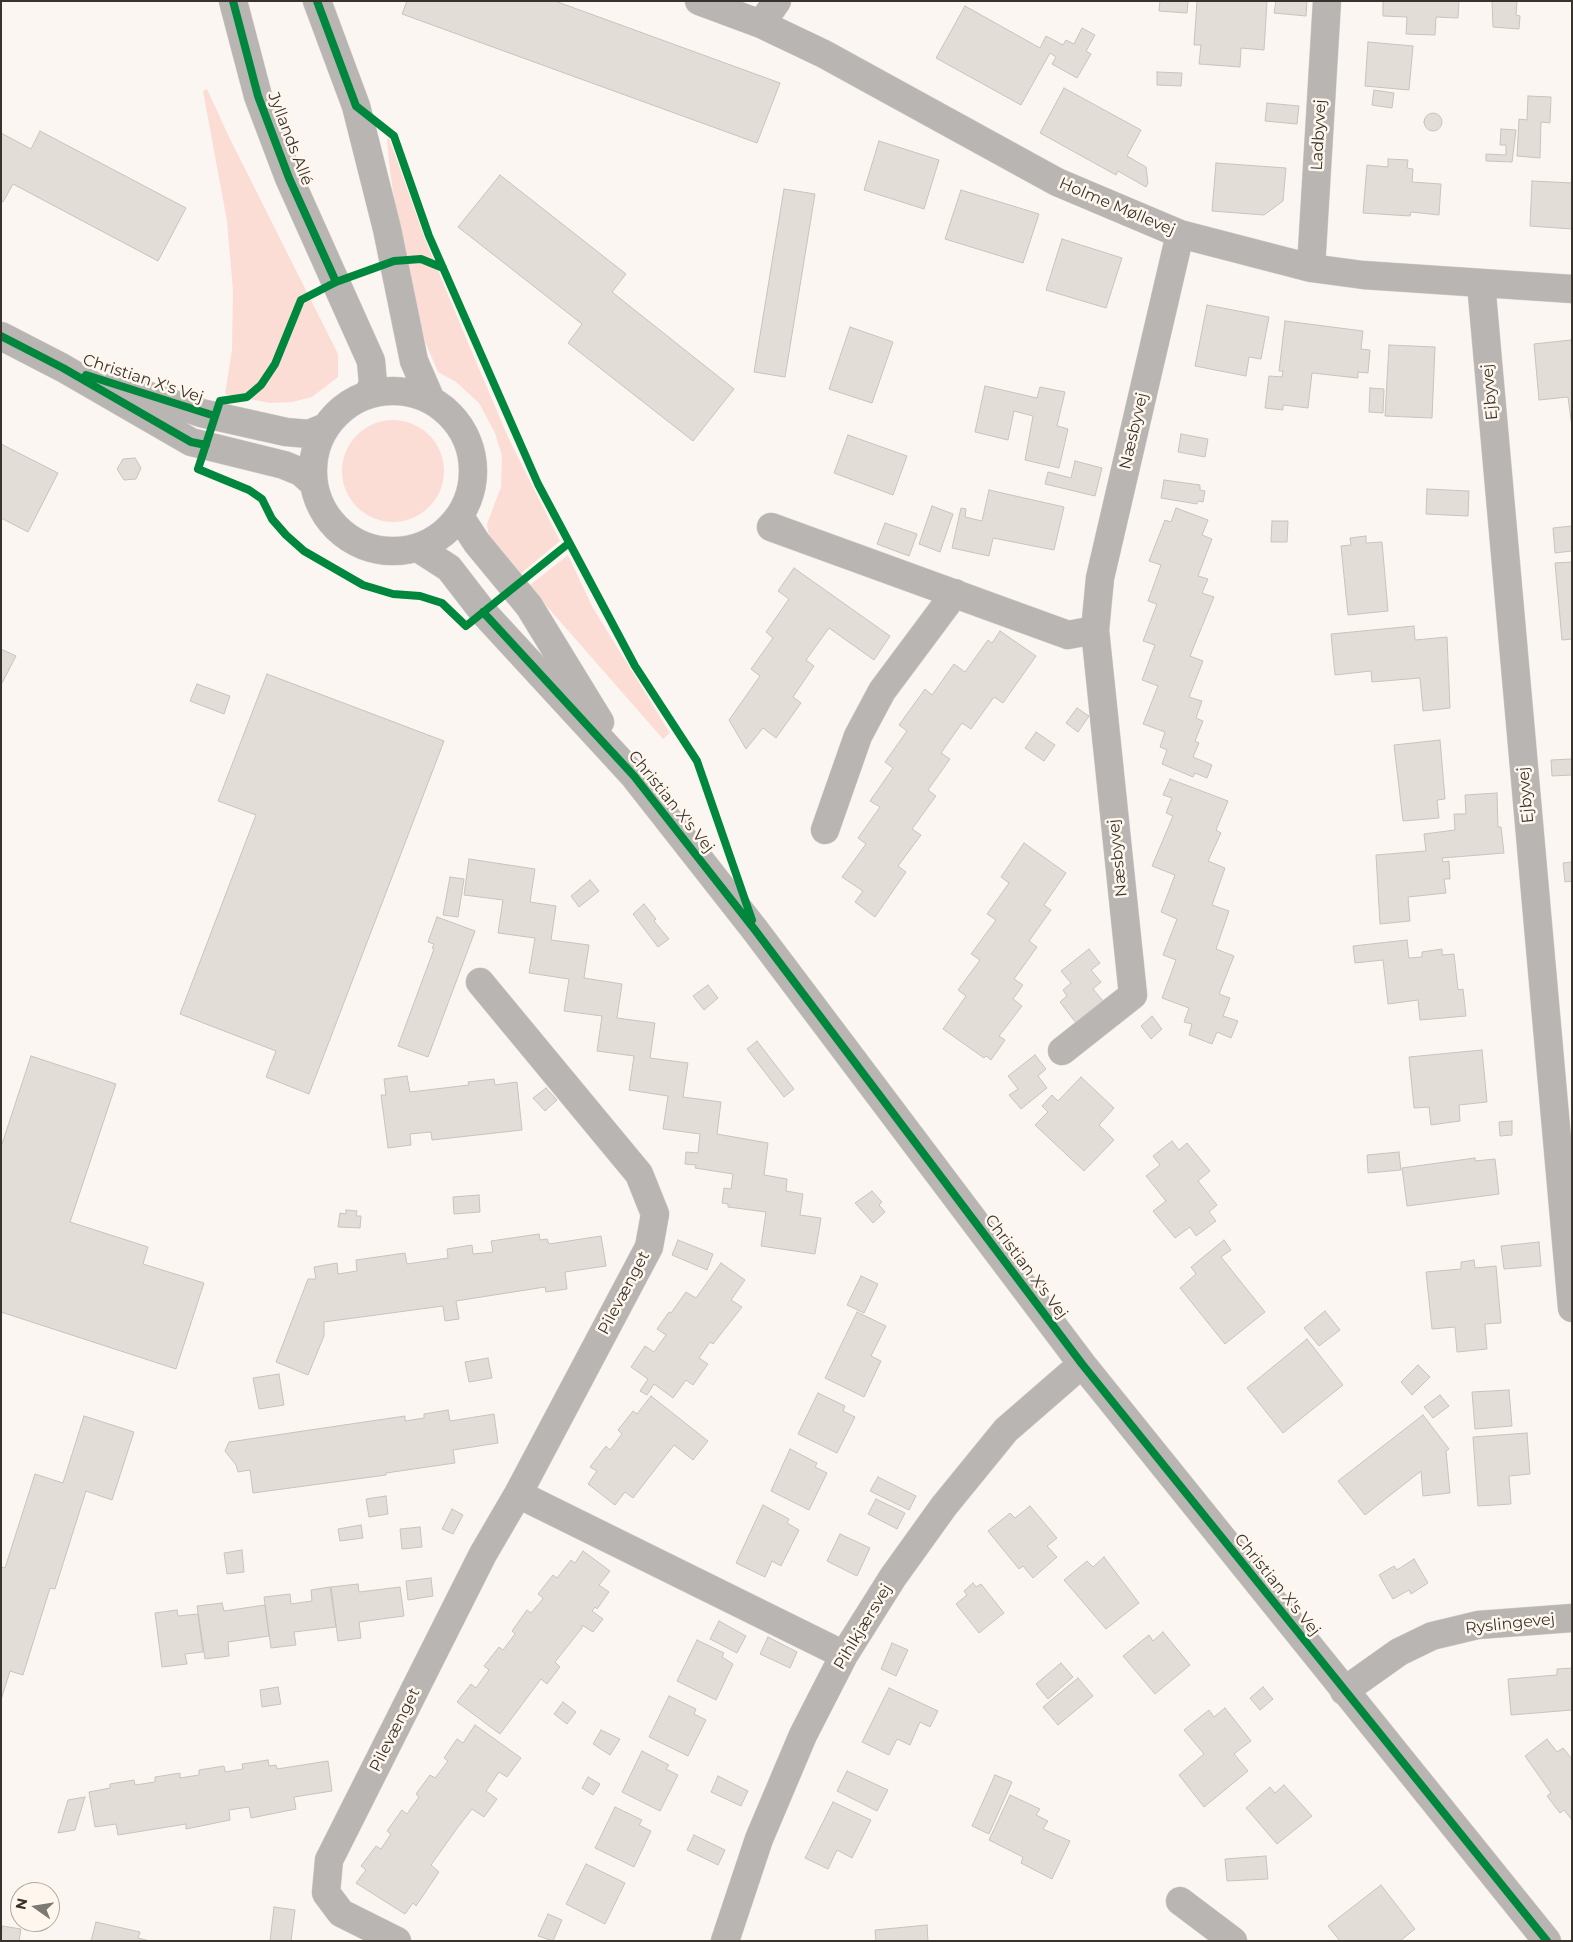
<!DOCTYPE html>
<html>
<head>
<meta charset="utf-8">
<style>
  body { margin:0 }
  #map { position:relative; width:1573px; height:1942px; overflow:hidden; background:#fbf6f1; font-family:Montserrat,sans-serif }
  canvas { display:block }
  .frame { position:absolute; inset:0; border:2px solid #38342d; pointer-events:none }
  .north { position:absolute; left:10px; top:1882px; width:50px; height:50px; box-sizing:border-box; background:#fff7ed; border:1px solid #afa9a0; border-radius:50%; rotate:283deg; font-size:14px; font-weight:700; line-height:20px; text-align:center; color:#38342d }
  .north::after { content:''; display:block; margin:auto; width:18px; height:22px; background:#7c7872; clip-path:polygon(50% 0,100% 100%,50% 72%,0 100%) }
</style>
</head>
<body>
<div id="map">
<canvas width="1573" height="1942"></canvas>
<div class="frame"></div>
<div class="north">N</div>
</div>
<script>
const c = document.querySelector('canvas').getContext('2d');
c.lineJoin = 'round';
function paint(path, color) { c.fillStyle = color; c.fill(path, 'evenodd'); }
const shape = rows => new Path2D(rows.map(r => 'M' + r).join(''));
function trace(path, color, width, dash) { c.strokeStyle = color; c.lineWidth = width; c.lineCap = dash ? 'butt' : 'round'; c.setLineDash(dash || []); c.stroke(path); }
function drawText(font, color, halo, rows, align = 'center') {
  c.font = font + ' Montserrat,sans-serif'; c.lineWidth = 5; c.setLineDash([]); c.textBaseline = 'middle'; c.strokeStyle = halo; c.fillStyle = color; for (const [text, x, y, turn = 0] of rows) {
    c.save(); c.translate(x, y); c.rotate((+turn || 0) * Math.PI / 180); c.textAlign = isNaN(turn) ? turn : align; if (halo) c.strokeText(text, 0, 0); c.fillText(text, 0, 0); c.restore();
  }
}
const green = shape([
  [207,89,230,139,338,354,338,377,312,397,292,402,270,403,225,394,232,350,233,291,227,221,203,91],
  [389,138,425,239,461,326,508,437,560,541,519,575,491,542,488,531,487,524,501,487,502,456,495,433,479,403,456,382,438,372,424,339,394,200,389,162,387,139],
  '342 471a51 51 0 1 1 102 0a51 51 0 1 1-102 0Z',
  [568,555,593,608,670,733,663,739,529,586]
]);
const building = shape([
  [407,1,555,1,780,83,757,143,402,14,407,1],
  [1160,1,1188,1,1187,13,1159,11,1160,1],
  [1197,1,1267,1,1264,50,1241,48,1240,67,1199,64,1201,45,1194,45,1197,1],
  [1276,1,1307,1,1306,16,1274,13,1276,1],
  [1383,1,1459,1,1458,18,1436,17,1435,35,1406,34,1407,17,1383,16,1383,1],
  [1492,1,1517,1,1516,15,1520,16,1519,29,1493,27,1492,1],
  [965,6,1040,48,1046,36,1063,45,1066,40,1074,44,1082,28,1095,35,1086,51,1091,54,1077,78,1052,64,1056,57,1050,53,1021,105,936,58,965,6],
  [1368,42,1413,46,1409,90,1365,86,1368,42],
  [1157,72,1182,73,1181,86,1157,85,1157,72],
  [1064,88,1141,130,1127,156,1146,167,1148,183,1146,187,1118,171,1116,175,1040,133,1064,88],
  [1374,90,1394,93,1392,108,1372,105,1374,90],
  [1528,96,1551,97,1550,123,1541,122,1540,158,1517,156,1519,119,1527,120,1528,96],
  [1267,103,1299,106,1297,124,1265,121,1267,103],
  '1424 122a9 9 0 1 1 18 0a9 9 0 1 1-18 0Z',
  [1501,129,1516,130,1512,162,1486,161,1486,154,1506,155,1506,145,1500,145,1501,129],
  [40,131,186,208,158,261,13,184,3,202,1,201,1,133,31,149,40,131],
  [879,141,939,160,924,209,864,190,879,141],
  [1388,159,1408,160,1407,168,1413,169,1412,182,1441,184,1439,215,1411,212,1410,216,1363,213,1367,165,1388,167,1388,159],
  [1216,163,1286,168,1283,201,1264,215,1212,211,1216,163],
  [500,175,626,274,612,292,734,389,693,441,568,343,582,324,458,227,500,175],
  [1532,181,1572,183,1572,229,1530,226,1532,181],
  [784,189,815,194,785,377,754,372,784,189],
  [961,190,1039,214,1023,263,945,239,961,190],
  [1062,239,1122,258,1106,308,1046,290,1062,239],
  [1207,305,1269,317,1261,359,1249,357,1246,376,1195,366,1207,305],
  [1285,321,1363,331,1361,349,1370,350,1368,373,1358,372,1358,378,1312,373,1308,408,1283,405,1283,410,1265,408,1269,376,1282,377,1283,371,1279,371,1285,321],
  [850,327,893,342,872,403,829,389,850,327],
  [1571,340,1572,347,1572,427,1568,397,1539,400,1534,344,1571,340],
  [1389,345,1435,347,1432,418,1385,416,1389,345],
  [985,386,1037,398,1040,387,1065,392,1057,426,1068,429,1059,468,1025,460,1033,416,1014,411,1008,440,975,432,985,386],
  [1370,388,1384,389,1383,413,1369,412,1370,388],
  [1181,434,1208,439,1205,457,1178,452,1181,434],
  [848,435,907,456,893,495,834,473,848,435],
  [1,444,58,473,28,532,1,518,1,444],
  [135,458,141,468,136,479,124,480,117,469,123,459,135,458],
  [1075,461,1102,468,1095,496,1045,484,1048,472,1071,478,1075,461],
  [1164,480,1200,485,1200,490,1205,491,1203,502,1198,501,1197,504,1161,498,1164,480],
  [1427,489,1469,491,1468,516,1426,514,1427,489],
  [989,490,1064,507,1054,550,993,538,989,556,952,548,961,508,966,509,965,517,982,521,989,490],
  [932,506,953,514,940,552,919,544,932,506],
  [1176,508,1208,520,1202,535,1212,539,1198,576,1208,579,1202,593,1214,597,1190,656,1203,661,1189,697,1202,701,1196,718,1203,721,1195,741,1199,743,1193,757,1212,765,1207,778,1195,773,1193,777,1162,764,1167,750,1160,747,1165,732,1143,724,1158,686,1142,680,1155,645,1143,641,1157,604,1148,601,1161,565,1149,561,1165,520,1171,522,1176,508],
  [1272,521,1288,521,1287,542,1271,542,1272,521],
  [885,523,917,534,909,556,877,544,885,523],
  [1572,526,1572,551,1555,553,1553,528,1572,526],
  [1366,536,1366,543,1382,542,1388,611,1348,615,1341,546,1351,545,1350,538,1366,536],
  [1572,562,1572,639,1562,640,1555,563,1572,562],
  [794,568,890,636,874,660,829,628,806,660,814,666,793,697,801,703,776,738,763,728,746,749,729,720,760,676,751,669,773,638,766,632,789,599,778,591,794,568],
  [1414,626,1415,640,1447,637,1450,708,1423,711,1420,678,1372,682,1371,671,1335,675,1331,634,1414,626],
  [1000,631,1036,656,1003,703,994,697,971,729,962,723,941,753,950,759,928,790,936,796,912,829,921,835,898,866,906,872,875,917,855,902,863,891,842,877,866,844,858,838,880,807,870,801,893,768,885,762,907,731,899,725,925,689,932,695,954,664,965,672,988,640,992,643,1000,631],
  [1,649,16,656,1,685,1,649],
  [267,674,444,741,309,1094,266,1077,276,1051,180,1014,256,815,218,801,267,674],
  [197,684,230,696,224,714,190,701,197,684],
  [1077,708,1089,716,1078,732,1066,723,1077,708],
  [1036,732,1055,745,1044,761,1025,748,1036,732],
  [1440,740,1445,799,1437,800,1439,818,1403,821,1394,745,1440,740],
  [1572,759,1572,775,1552,776,1551,760,1572,759],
  [1170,779,1228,801,1216,830,1221,833,1208,861,1225,868,1212,905,1229,911,1216,949,1234,956,1219,994,1230,998,1223,1016,1238,1021,1231,1038,1217,1032,1212,1044,1189,1035,1192,1024,1184,1022,1189,1008,1162,998,1176,960,1163,955,1177,919,1161,912,1175,875,1152,866,1173,816,1166,813,1172,798,1163,795,1170,779],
  [1497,793,1498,827,1501,827,1504,853,1442,858,1443,862,1449,861,1450,879,1444,879,1446,893,1408,897,1410,921,1380,924,1376,855,1426,851,1424,834,1455,830,1454,814,1466,814,1465,795,1497,793],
  [1024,843,1066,873,1044,905,1051,910,1029,941,1037,947,1014,979,1023,985,1013,999,1022,1006,999,1036,1005,1040,991,1060,986,1056,984,1058,943,1029,966,996,958,990,980,960,971,954,996,920,987,914,1009,883,1001,877,1024,843],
  [469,859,535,869,530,902,556,906,551,940,589,945,584,978,622,984,617,1018,655,1023,650,1058,688,1063,683,1097,721,1102,717,1134,768,1143,764,1175,787,1179,786,1191,803,1194,800,1215,821,1218,815,1254,761,1246,766,1212,728,1207,728,1204,722,1203,724,1188,731,1189,733,1174,695,1168,696,1165,685,1164,686,1152,698,1153,700,1134,663,1129,668,1096,629,1090,634,1056,597,1051,602,1016,564,1011,569,979,529,973,535,938,498,933,503,900,464,895,469,859],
  [1572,862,1572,881,1565,882,1563,863,1572,862],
  [450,877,464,879,458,917,443,915,450,877],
  [590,880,599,891,579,907,571,896,590,880],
  [644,904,656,919,654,921,669,939,658,947,633,914,644,904],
  [437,917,475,931,428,1057,398,1046,434,949,432,948,434,944,428,942,437,917],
  [1407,940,1409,958,1422,957,1422,952,1442,949,1442,955,1454,954,1458,990,1463,989,1466,1016,1420,1020,1418,1000,1388,1004,1383,960,1355,963,1353,946,1407,940],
  [1089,949,1100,963,1091,970,1101,982,1093,989,1103,1001,1076,1023,1060,1002,1067,996,1063,990,1071,983,1061,971,1089,949],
  [708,985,718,998,704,1010,693,996,708,985],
  [1152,1016,1162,1029,1151,1039,1141,1026,1152,1016],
  [757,1041,794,1089,784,1097,747,1049,757,1041],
  [1482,1050,1487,1102,1459,1105,1460,1121,1431,1125,1429,1107,1414,1108,1409,1057,1482,1050],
  [1035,1055,1046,1069,1038,1076,1047,1088,1021,1109,1009,1095,1018,1089,1008,1076,1035,1055],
  [31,1056,116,1084,70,1222,148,1247,143,1264,204,1283,176,1369,1,1312,1,1147,31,1056],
  [407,1076,410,1092,469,1085,468,1082,494,1079,495,1085,517,1082,522,1130,432,1140,431,1132,410,1134,411,1145,388,1148,381,1095,386,1095,384,1079,407,1076],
  [1081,1077,1114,1108,1099,1125,1114,1140,1084,1171,1035,1125,1048,1112,1042,1106,1052,1095,1058,1101,1081,1077],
  [546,1088,557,1100,545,1111,533,1098,546,1088],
  [1512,1121,1512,1135,1500,1136,1499,1122,1512,1121],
  [1172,1141,1179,1150,1187,1143,1210,1171,1198,1181,1217,1205,1209,1212,1216,1221,1196,1236,1190,1227,1175,1238,1153,1211,1166,1201,1146,1176,1160,1165,1153,1156,1172,1141],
  [1399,1152,1401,1170,1368,1173,1367,1155,1399,1152],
  [1475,1158,1475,1161,1495,1159,1499,1194,1407,1206,1402,1168,1475,1158],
  [872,1191,882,1202,879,1205,885,1212,873,1223,855,1203,872,1191],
  [479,1195,480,1212,454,1214,453,1197,479,1195],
  [346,1210,357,1211,356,1216,361,1216,360,1228,338,1227,340,1213,346,1214,346,1210],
  [539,1234,540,1240,547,1239,549,1244,601,1236,606,1266,565,1272,567,1289,546,1292,545,1287,456,1301,459,1319,445,1321,443,1306,324,1322,324,1336,308,1375,276,1362,308,1279,316,1279,314,1267,337,1263,338,1274,357,1271,356,1260,405,1253,407,1264,448,1258,447,1249,472,1245,473,1254,493,1252,491,1241,539,1234],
  [678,1240,713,1254,707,1270,672,1255,678,1240],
  [1224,1240,1231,1250,1221,1257,1265,1312,1225,1344,1180,1288,1196,1274,1191,1267,1224,1240],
  [1539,1242,1541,1266,1504,1269,1501,1246,1539,1242],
  [1474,1260,1475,1268,1496,1266,1501,1323,1485,1324,1487,1349,1457,1352,1455,1327,1432,1329,1426,1272,1461,1269,1461,1262,1474,1260],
  [721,1263,745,1280,731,1300,742,1307,713,1344,710,1342,699,1358,708,1364,693,1385,686,1380,673,1398,654,1384,647,1395,640,1391,648,1379,631,1367,645,1346,654,1352,666,1335,657,1329,669,1312,671,1313,686,1292,696,1298,721,1263],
  [861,1276,878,1284,864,1313,847,1305,861,1276],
  [1325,1311,1340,1330,1319,1346,1304,1328,1325,1311],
  [857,1312,886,1326,871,1356,881,1361,864,1397,825,1378,857,1312],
  [1307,1339,1343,1385,1283,1433,1247,1388,1307,1339],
  [488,1358,492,1378,469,1382,465,1362,488,1358],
  [1418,1365,1430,1377,1412,1395,1401,1382,1418,1365],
  [279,1374,284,1405,259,1409,253,1378,279,1374],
  [1509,1390,1512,1426,1475,1429,1472,1392,1509,1390],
  [818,1393,845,1406,843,1411,855,1417,837,1453,798,1434,818,1393],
  [1440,1395,1449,1406,1433,1418,1424,1407,1440,1395],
  [651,1396,708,1441,693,1460,674,1445,633,1498,625,1492,615,1505,588,1484,597,1471,590,1467,606,1446,610,1450,622,1434,618,1430,633,1411,637,1414,651,1396],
  [448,1410,450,1421,494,1414,498,1443,453,1450,455,1463,386,1473,386,1475,253,1493,250,1470,238,1472,236,1465,225,1451,229,1442,405,1416,405,1421,424,1418,424,1414,448,1410],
  [1423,1415,1449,1449,1446,1451,1450,1493,1423,1496,1421,1471,1365,1515,1338,1481,1423,1415],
  [84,1416,134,1432,112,1500,86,1491,55,1589,50,1588,23,1675,10,1671,1,1700,1,1567,5,1568,35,1474,63,1483,84,1416],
  [1527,1433,1530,1474,1509,1476,1511,1504,1478,1506,1473,1437,1527,1433],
  [790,1449,817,1463,815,1467,827,1473,809,1510,771,1491,790,1449],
  [878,1477,916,1496,909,1510,870,1491,878,1477],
  [386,1496,388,1514,369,1517,366,1499,386,1496],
  [876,1499,905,1513,897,1529,868,1514,876,1499],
  [763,1505,789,1519,787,1523,799,1530,781,1566,772,1561,765,1577,736,1563,763,1505],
  [1030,1506,1057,1538,1047,1546,1057,1557,1033,1578,1023,1566,1019,1569,988,1531,1010,1513,1015,1518,1030,1506],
  [452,1509,463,1515,453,1534,442,1529,452,1509],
  [361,1525,363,1538,340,1541,338,1529,361,1525],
  [420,1527,422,1547,402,1549,400,1529,420,1527],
  [840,1534,870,1548,857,1576,827,1561,840,1534],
  [242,1550,244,1572,227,1574,224,1553,242,1550],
  [583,1551,610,1571,599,1585,609,1592,597,1609,595,1607,592,1611,603,1619,593,1632,582,1625,582,1628,555,1662,560,1667,547,1684,541,1679,500,1734,457,1702,471,1684,476,1688,489,1670,484,1666,499,1647,503,1650,515,1634,512,1631,527,1610,531,1613,542,1600,543,1598,538,1594,553,1575,557,1578,571,1560,575,1563,583,1551],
  [1104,1557,1139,1603,1106,1629,1064,1580,1087,1561,1093,1567,1104,1557],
  [1414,1559,1428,1583,1411,1594,1409,1590,1393,1599,1379,1575,1394,1566,1397,1570,1414,1559],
  [431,1578,433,1596,408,1600,406,1581,431,1578],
  [973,1583,976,1587,981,1584,1004,1613,979,1633,956,1604,967,1595,964,1591,973,1583],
  [358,1584,359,1592,400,1587,404,1616,359,1622,361,1638,338,1641,331,1587,358,1584],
  [330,1587,336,1627,294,1632,296,1645,271,1648,264,1597,290,1594,291,1604,312,1601,311,1590,330,1587],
  [222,1603,224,1611,265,1605,269,1636,228,1642,229,1656,205,1659,197,1606,222,1603],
  [177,1610,178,1616,198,1614,203,1652,185,1654,187,1664,162,1667,155,1613,177,1610],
  [719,1621,746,1636,737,1653,710,1639,719,1621],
  [1163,1632,1190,1665,1155,1694,1123,1656,1149,1635,1153,1641,1163,1632],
  [768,1637,797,1652,790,1668,760,1654,768,1637],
  [697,1640,724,1653,722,1657,733,1664,716,1700,677,1681,697,1640],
  [892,1643,908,1650,896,1676,881,1669,892,1643],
  [1061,1663,1073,1677,1048,1699,1036,1684,1061,1663],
  [1572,1668,1572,1710,1511,1715,1508,1679,1557,1675,1557,1669,1572,1668],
  [1078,1678,1093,1696,1058,1725,1043,1707,1078,1678],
  [278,1687,281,1704,262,1707,260,1690,278,1687],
  [1263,1687,1273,1699,1260,1710,1250,1698,1263,1687],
  [889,1688,938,1711,930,1727,920,1722,910,1745,897,1739,889,1755,862,1742,889,1688],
  [669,1696,696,1709,694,1714,706,1720,688,1756,649,1737,669,1696],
  [563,1702,576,1712,567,1724,554,1714,563,1702],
  [1225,1708,1251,1741,1234,1754,1248,1771,1204,1807,1179,1775,1204,1754,1184,1730,1209,1710,1214,1717,1225,1708],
  [475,1725,521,1758,507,1777,499,1772,486,1791,497,1799,484,1817,472,1809,458,1827,431,1865,439,1872,416,1906,413,1903,405,1914,356,1883,366,1870,361,1866,376,1846,381,1849,391,1834,387,1831,402,1810,407,1814,419,1797,416,1794,430,1775,435,1778,448,1761,444,1758,457,1739,463,1743,475,1725],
  [601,1730,620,1739,610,1755,593,1744,601,1730],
  [1547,1739,1557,1752,1563,1748,1572,1759,1572,1820,1564,1810,1560,1813,1547,1796,1551,1793,1525,1756,1547,1739],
  [642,1751,669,1765,666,1769,678,1775,660,1811,622,1792,642,1751],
  [268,1760,269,1766,276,1765,277,1769,328,1761,332,1791,294,1797,296,1809,251,1818,249,1807,229,1810,230,1820,186,1829,186,1824,118,1835,116,1824,95,1827,89,1792,110,1788,110,1784,134,1780,135,1785,155,1782,155,1777,180,1773,180,1778,199,1775,199,1770,224,1766,225,1772,243,1769,242,1764,268,1760],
  [847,1771,888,1790,877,1811,837,1791,847,1771],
  [995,1775,1012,1782,989,1834,972,1826,995,1775],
  [718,1776,748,1791,741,1806,711,1792,718,1776],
  [588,1777,600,1784,593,1795,582,1788,588,1777],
  [1284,1785,1312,1816,1277,1844,1246,1808,1270,1787,1275,1793,1284,1785],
  [1010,1795,1040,1809,1036,1815,1048,1821,1043,1829,1070,1841,1052,1879,1021,1863,1023,1857,989,1840,1010,1795],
  [85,1797,75,1830,58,1833,68,1800,85,1797],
  [833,1802,871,1820,852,1858,837,1850,828,1869,805,1858,833,1802],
  [615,1807,642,1820,639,1825,651,1831,634,1867,595,1848,615,1807],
  [694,1835,725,1850,718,1865,687,1850,694,1835],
  [1266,1856,1268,1879,1227,1881,1225,1859,1266,1856],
  [586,1864,625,1883,605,1924,566,1904,586,1864],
  [1381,1885,1415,1929,1400,1941,1340,1941,1328,1926,1381,1885],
  [274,1907,295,1910,291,1941,270,1941,274,1907],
  [548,1914,562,1920,553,1941,538,1936,548,1914],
  [96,1922,140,1932,138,1938,150,1941,91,1941,96,1922],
  [927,1925,928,1941,876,1941,875,1930,927,1925],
  [2,1926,21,1929,19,1941,1,1941,2,1926]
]);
const minor = shape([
  [233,1,258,96,289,178,371,361,373,384,368,394],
  [317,1,356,106,387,229,414,361,431,400],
  [699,1,761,24,824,54,1057,182,1180,234,1311,268,1363,275,1572,289],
  [761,24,777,1],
  [1311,268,1327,1],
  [1481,283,1572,1308],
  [1,336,63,368,191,442,284,465,301,472,313,483],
  [116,385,201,413,286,432,309,434,326,427],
  '313 471a80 80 0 1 1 160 0a80 80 0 1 1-160 0Z',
  [460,517,477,543,529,606,600,722],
  [771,527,1068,635,1095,630],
  [418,548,449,568,483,612,634,776,755,930,1082,1364,1547,1941],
  [825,830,858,736,882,691,955,593],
  [1062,1051,1133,995,1095,630,1100,578,1180,234],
  [518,1494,844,1655],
  [1344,1691,1399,1652,1432,1636,1478,1625,1572,1618],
  [1180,1901,1233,1941],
  [397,1941,341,1913,326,1893,329,1860,483,1554,518,1494,649,1247,655,1214,639,1174,480,982],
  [725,1941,759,1839,803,1735,844,1655,893,1577,944,1506,1006,1430,1082,1364]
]);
const cycleway = shape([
  [233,1,258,96,289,178,336,282],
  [317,1,356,106,394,136,429,236,538,484,635,666,697,761,752,920],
  [443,268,421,259,394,261,336,282,301,300,275,364,261,385,247,397,220,401,198,469,249,490,262,499,272,519,286,535,304,551,330,566,363,585,393,594,420,596,442,603,466,626,569,543],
  [1,336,63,368,191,442,206,445],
  [86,375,215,416],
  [483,612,634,776,755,930,1082,1364,1547,1941]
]);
const streetNames = [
  ["Ladbyvej",1319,135,-87],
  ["Jyllands Allé",290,139,69],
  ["Holme Møllevej",1117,207,23],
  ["Christian X's Vej",143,379,18],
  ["Ejbyvej",1490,392,-95],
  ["Næsbyvej",1134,431,-77],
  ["Ejbyvej",1526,795,-95],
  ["Christian X's Vej",671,802,51],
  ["Næsbyvej",1118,858,-96],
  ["Christian X's Vej",1026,1267,53],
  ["Pilevænget",624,1293,-62],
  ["Christian X's Vej",1277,1585,51],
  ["Ryslingevej",1510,1624,-6],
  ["Pihlkjærsvej",863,1627,-59],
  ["Pilevænget",395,1730,-63]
];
paint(green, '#fbddd6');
paint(building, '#e3ddd8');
trace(building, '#c9c3be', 1);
trace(minor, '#d7d3cf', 29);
trace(minor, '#b8b5b2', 28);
trace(cycleway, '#00873e', 8);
drawText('16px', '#38342d', '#fff7ed', streetNames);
</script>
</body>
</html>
